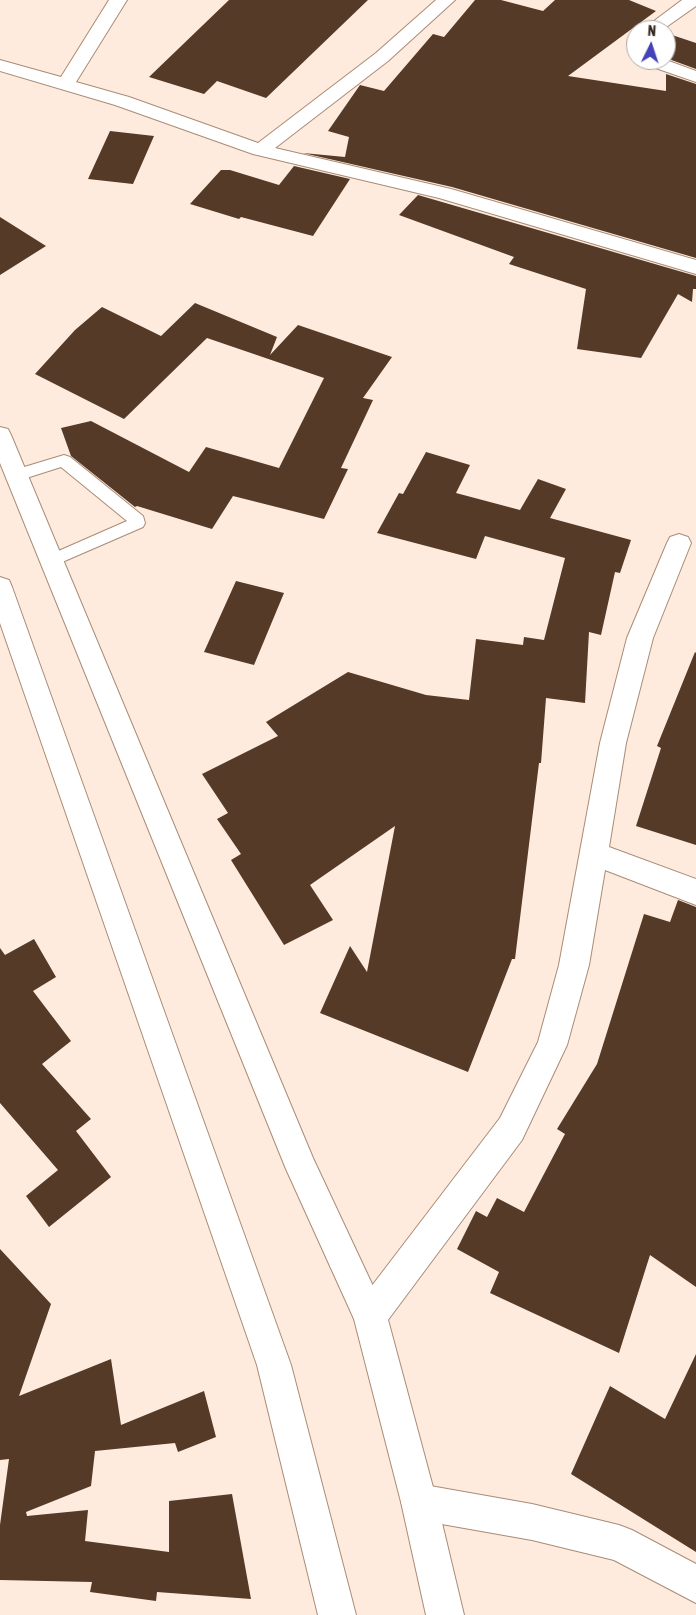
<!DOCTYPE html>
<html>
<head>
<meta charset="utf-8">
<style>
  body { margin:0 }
  #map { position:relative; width:696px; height:1615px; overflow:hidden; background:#feebdd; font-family:"Asap Condensed",sans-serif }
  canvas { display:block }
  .north { position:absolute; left:626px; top:20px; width:50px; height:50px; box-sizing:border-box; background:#fff; border:1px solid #aea9a5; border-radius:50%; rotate:4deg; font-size:14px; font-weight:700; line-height:20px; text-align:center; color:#34281f }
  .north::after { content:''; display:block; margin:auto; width:18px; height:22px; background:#4442b8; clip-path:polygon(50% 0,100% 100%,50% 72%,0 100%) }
</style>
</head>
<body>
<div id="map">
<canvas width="696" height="1615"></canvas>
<div class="north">N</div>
</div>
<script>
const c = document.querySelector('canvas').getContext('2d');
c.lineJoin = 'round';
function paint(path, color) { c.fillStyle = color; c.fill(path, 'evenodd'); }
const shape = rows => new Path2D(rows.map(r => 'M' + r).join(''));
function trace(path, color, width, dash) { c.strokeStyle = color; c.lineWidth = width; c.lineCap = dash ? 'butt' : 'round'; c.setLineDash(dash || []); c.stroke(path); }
const building = shape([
  [229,0,368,0,266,98,217,81,204,94,149,77],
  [475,0,501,0,543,11,555,0,629,0,656,11,568,76,666,91,666,74,696,84,696,258,452,187,303,153,345,157,349,137,328,131,360,85,384,91,433,34,444,37],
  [666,33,696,43,696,69,666,58],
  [110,131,154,136,133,184,88,179],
  [294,166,350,179,313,236,241,217,239,219,190,204,221,170,230,170,279,185],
  [418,195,696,276,696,289,693,289,692,302,678,294,641,358,577,349,586,289,509,264,514,257,399,215],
  [0,217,46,246,0,275],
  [195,303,277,337,270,355,298,325,392,357,363,398,373,400,341,468,348,469,324,519,233,496,212,529,137,506,135,507,71,456,61,428,91,421,189,472,206,447,279,468,324,378,207,338,124,419,35,374,75,330,102,307,161,336],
  [426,452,470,465,456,493,520,510,538,479,566,489,550,518,631,540,620,573,615,572,601,635,589,632,585,703,546,698,541,763,539,763,515,959,512,959,468,1072,320,1013,350,946,367,972,395,826,310,885,333,920,284,945,231,860,241,854,217,819,228,813,202,774,278,736,266,722,348,672,426,695,469,700,476,639,523,645,524,637,544,640,565,558,485,536,476,559,377,533,399,493,403,494],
  [236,581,284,593,254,665,204,652],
  [695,652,696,653,696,845,636,826,661,748,657,746],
  [678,900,696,907,696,1287,650,1255,619,1353,490,1293,499,1272,457,1249,476,1211,487,1217,497,1198,524,1212,565,1134,557,1129,597,1064,644,914,670,922],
  [34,939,56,977,33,991,71,1041,42,1064,91,1119,76,1131,111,1177,49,1227,26,1196,58,1170,0,1103,0,948,5,955],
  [0,1249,51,1304,19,1396,111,1359,121,1425,204,1391,216,1437,178,1452,175,1443,95,1451,91,1486,26,1512,27,1516,88,1510,85,1541,169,1552,169,1501,232,1494,251,1599,157,1592,156,1601,90,1592,92,1582,0,1580,0,1525,9,1459,0,1460],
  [696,1354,696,1552,571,1474,610,1386,665,1419]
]);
const lane = shape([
  [64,455,70,457,143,516,145,523,143,527,53,566,47,564,45,560,47,556,127,521,61,467,17,481,11,479,9,475,11,471,64,455]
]);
const street = shape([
  [109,0,127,0,76,82,129,97,258,143,376,53,436,0,455,0,388,61,275,148,451,189,696,260,696,274,439,198,253,154,115,105,0,71,0,60,61,77,109,0],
  [682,0,696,0,696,6,662,30,642,30,682,0],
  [641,60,666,60,696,71,696,82,644,64,641,60],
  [679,534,688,537,691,543,653,638,626,743,609,847,696,879,696,905,605,870,589,965,567,1045,522,1140,382,1328,370,1333,358,1328,353,1316,358,1304,500,1118,538,1042,559,965,600,743,627,638,667,543,670,537,679,534],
  [419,1484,532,1504,619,1525,632,1530,696,1564,696,1603,614,1560,532,1540,419,1520,406,1515,401,1502,406,1489,419,1484]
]);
const highway = shape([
  [0,427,8,429,11,435,313,1158,387,1316,437,1502,464,1615,426,1615,401,1502,354,1319,286,1169,0,463,0,427],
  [0,577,9,580,12,587,291,1365,356,1615,318,1615,257,1365,0,623,0,577]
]);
paint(building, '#543a27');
trace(lane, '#a98c76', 2);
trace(street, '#a98c76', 2);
trace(highway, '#a98c76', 2);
paint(lane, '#fff');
paint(street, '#fff');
paint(highway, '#fff');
</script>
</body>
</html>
